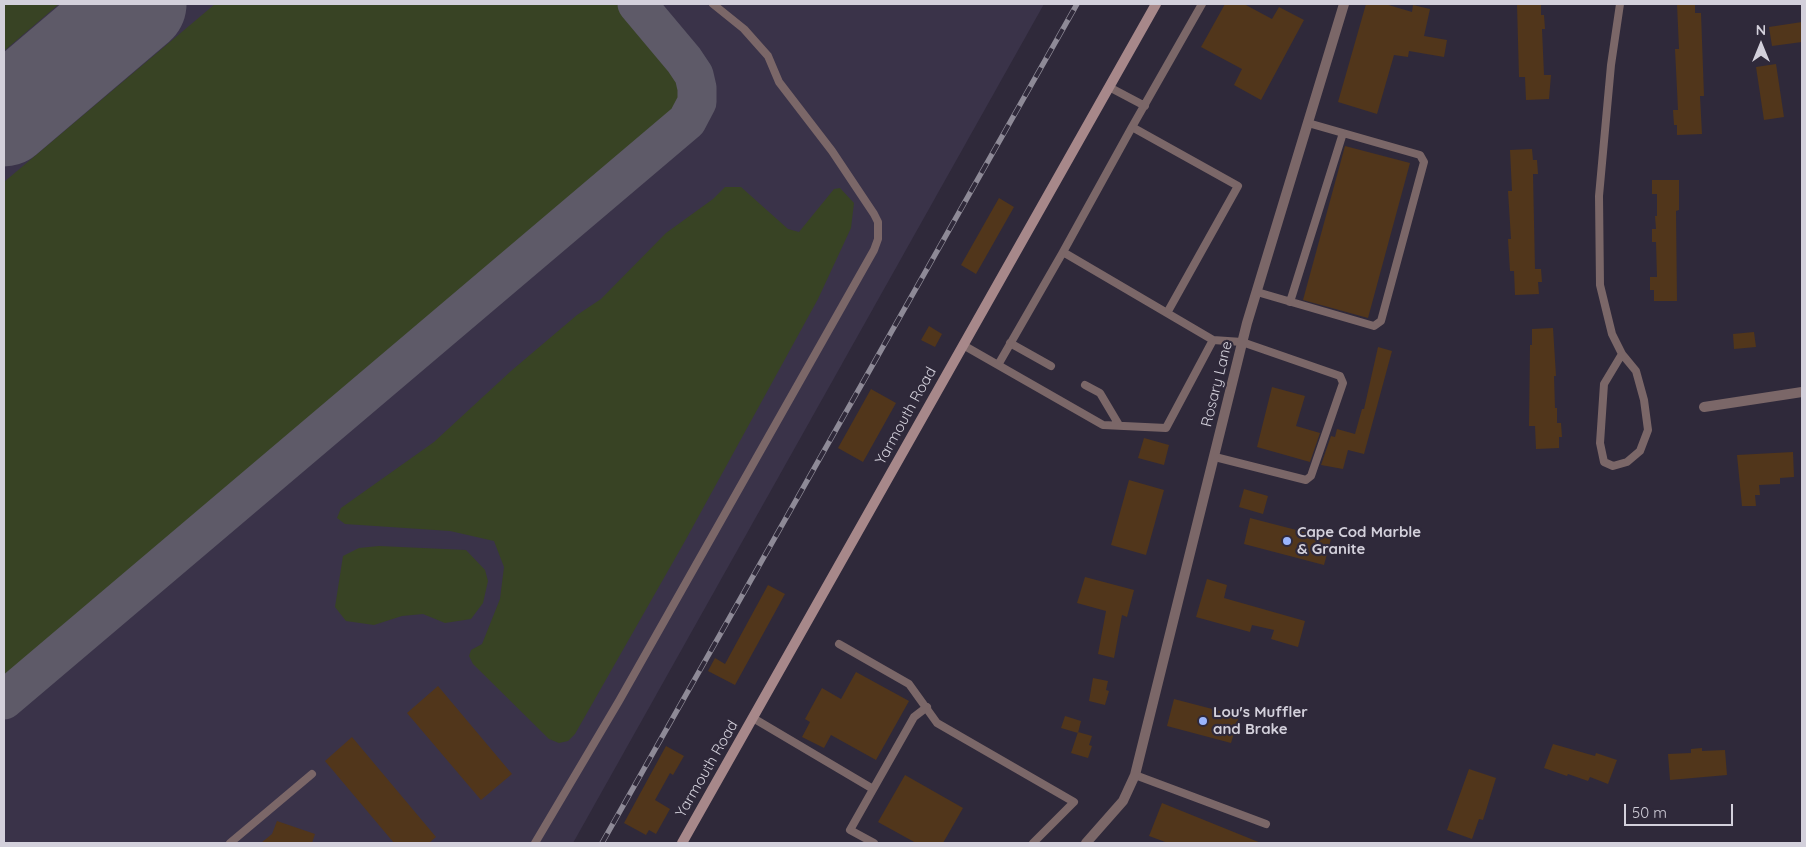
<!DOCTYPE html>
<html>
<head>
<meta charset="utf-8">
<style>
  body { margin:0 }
  #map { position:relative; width:1806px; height:847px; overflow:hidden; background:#2f293a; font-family:Quicksand,sans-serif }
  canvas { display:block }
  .frame { position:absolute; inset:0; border:5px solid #d3d0db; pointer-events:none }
  .north { position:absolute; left:1736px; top:20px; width:50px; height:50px; -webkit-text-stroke:4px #2f293a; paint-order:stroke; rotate:0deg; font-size:14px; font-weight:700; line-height:20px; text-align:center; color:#d3d0db }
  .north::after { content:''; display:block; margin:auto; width:18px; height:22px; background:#d3d0db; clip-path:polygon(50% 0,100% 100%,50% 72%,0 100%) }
  .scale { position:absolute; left:1624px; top:804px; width:109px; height:22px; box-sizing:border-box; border:2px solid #d3d0db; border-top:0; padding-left:6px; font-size:15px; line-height:18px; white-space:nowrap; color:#d3d0db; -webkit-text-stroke:4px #2f293a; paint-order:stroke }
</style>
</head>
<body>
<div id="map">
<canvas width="1806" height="847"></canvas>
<div class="frame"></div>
<div class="north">N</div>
<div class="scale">50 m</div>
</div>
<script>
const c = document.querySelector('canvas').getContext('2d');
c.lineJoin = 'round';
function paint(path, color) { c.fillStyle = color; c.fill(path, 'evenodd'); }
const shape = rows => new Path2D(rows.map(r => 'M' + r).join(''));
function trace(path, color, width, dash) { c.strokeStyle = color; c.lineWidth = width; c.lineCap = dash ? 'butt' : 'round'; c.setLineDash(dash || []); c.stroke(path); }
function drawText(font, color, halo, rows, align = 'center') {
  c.font = font + ' Quicksand,sans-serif'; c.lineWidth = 4.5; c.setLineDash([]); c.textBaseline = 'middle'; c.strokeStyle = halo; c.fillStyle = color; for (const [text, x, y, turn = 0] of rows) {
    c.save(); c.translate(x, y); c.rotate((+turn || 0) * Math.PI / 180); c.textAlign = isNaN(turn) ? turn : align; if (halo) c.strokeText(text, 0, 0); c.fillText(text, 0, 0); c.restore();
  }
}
const built = shape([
  [4,4,1044,4,573,843,4,843]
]);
const green = shape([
  [4,4,59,4,4,51],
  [215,4,620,4,678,72,683,85,684,96,679,109,663,126,4,682,4,182],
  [725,187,741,187,788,229,799,232,834,189,840,188,854,203,851,228,818,299,685,541,575,734,568,741,559,743,549,739,473,664,469,656,471,650,482,644,500,599,504,567,494,541,450,531,345,524,337,518,341,508,434,442,511,371,577,315,601,299,666,233,713,199],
  [379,546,466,550,485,570,488,581,483,603,471,619,445,623,423,614,402,616,374,625,346,621,335,607,343,556,359,548]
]);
const taxiway = shape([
  [4,700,687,121,697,102,697,88,694,75,684,60,637,4]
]);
const runway = shape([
  [4,117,137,4]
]);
const building = shape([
  [1225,4,1244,4,1272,19,1279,7,1304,20,1261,100,1234,85,1242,69,1201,47],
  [1366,4,1385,4,1412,12,1413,5,1430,9,1424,36,1447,40,1444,57,1409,51,1408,57,1394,55,1377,114,1338,102],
  [1517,4,1541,4,1541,15,1544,15,1545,29,1542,29,1544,75,1551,75,1549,99,1526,100,1525,77,1519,77],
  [1677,4,1695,4,1695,13,1701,13,1704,96,1700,96,1702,134,1677,135,1677,125,1674,125,1673,110,1678,110,1675,49,1679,49],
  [1802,22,1802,42,1772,46,1769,27],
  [1776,64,1784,117,1764,120,1756,67],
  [1345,146,1410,163,1368,318,1303,300],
  [1532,149,1533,160,1537,160,1538,174,1533,174,1535,269,1541,269,1542,282,1538,282,1539,294,1515,295,1514,271,1510,271,1508,239,1511,239,1508,191,1512,191,1510,150],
  [1652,180,1679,180,1679,210,1676,211,1677,301,1654,301,1654,290,1650,290,1650,277,1657,277,1656,242,1652,242,1652,229,1656,229,1655,216,1657,216,1657,194,1652,194],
  [999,198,1014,207,976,274,961,265],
  [929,326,942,334,935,347,921,340],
  [1553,328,1556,376,1554,376,1555,408,1557,408,1557,423,1561,423,1562,437,1559,437,1559,448,1536,449,1535,426,1529,426,1530,345,1532,345,1532,329],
  [1754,332,1756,347,1734,349,1733,334],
  [1378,347,1392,351,1364,454,1348,450,1343,469,1321,465,1331,436,1335,437,1337,429,1355,434,1362,409,1364,409],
  [1272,387,1305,396,1296,426,1320,433,1310,462,1257,447],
  [871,389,896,403,863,462,838,448],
  [1144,438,1169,445,1164,465,1138,458],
  [1793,452,1794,477,1780,478,1780,484,1759,485,1760,495,1755,495,1756,506,1742,506,1737,455],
  [1129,480,1164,490,1146,555,1111,545],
  [1244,489,1268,496,1263,514,1239,507],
  [1250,518,1331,539,1324,565,1244,544],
  [1085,577,1134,590,1127,617,1122,615,1114,658,1098,654,1106,611,1077,603],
  [1207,579,1227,585,1224,598,1305,621,1298,647,1271,639,1274,630,1252,625,1250,632,1196,617],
  [768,585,785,594,735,685,708,671,715,658,725,664],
  [856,672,909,701,876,760,831,735,824,748,802,737,810,722,805,719,822,688,841,699],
  [1093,678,1108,681,1106,690,1109,691,1105,705,1089,701],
  [438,686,512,774,481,800,407,713],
  [1174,699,1239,716,1231,743,1167,726],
  [1065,716,1081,721,1078,733,1061,728],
  [1078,732,1092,736,1089,745,1092,746,1088,758,1071,753],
  [352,737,436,837,429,843,394,843,325,761],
  [1553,744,1595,756,1596,753,1617,760,1608,784,1590,777,1588,781,1568,774,1567,776,1544,768],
  [666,746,684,756,673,775,670,773,655,800,670,809,656,834,649,830,646,835,624,823],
  [1702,748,1702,751,1725,750,1727,775,1670,780,1668,754,1691,753,1691,749],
  [1469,769,1496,778,1483,820,1479,819,1472,839,1447,830],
  [905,775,963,808,943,843,916,843,878,822],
  [1162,803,1261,843,1168,843,1149,836],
  [277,821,315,834,312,843,261,843,272,834]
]);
const service = shape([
  [1620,4,1611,65,1599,196,1600,285,1612,334,1622,354,1636,371,1644,400,1648,430,1640,451,1627,462,1613,466,1604,462,1600,443,1604,384,1622,354],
  [1109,87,1145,106],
  [1132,127,1202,4],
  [1063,252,1132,127,1238,186,1167,313],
  [1257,292,1374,326,1381,321,1424,162,1420,155,1308,123],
  [1290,302,1343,133],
  [1213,340,1242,342,1340,376,1343,383,1311,476,1306,480,1215,457],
  [1010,343,1051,366],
  [963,345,1103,425,1166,428,1213,340,1063,252,998,365],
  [1085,385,1100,393,1119,425],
  [839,644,909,684,937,723,1074,802,1033,843],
  [753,718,873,789],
  [1135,775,1266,824],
  [230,843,312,774],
  [535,843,619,701,874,250,878,239,878,222,874,214,832,151,779,82,768,56,744,29,713,4],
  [874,843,850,830,914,717,927,707]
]);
const minor = shape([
  [1704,407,1802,392],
  [1086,843,1123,801,1135,775,1247,323,1344,4]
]);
const secondary = shape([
  [682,843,1156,4]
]);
const rail = shape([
  [602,843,1077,4]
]);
const markers = [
  [1287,541,5,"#9ab5fd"],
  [1203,721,5,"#9ab5fd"]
];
const streetNames = [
  ["Rosary Lane",1217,384,-76],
  ["Yarmouth Road",906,416,-61],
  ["Yarmouth Road",707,769,-60]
];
const poiNames = [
  ["Cape Cod Marble",1297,532],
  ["& Granite",1297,549],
  ["Lou's Muffler",1213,712],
  ["and Brake",1213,729]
];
paint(built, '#3a3349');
paint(green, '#384324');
trace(taxiway, '#5e5a68', 39);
trace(runway, '#5e5a68', 99);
paint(building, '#51361b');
trace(service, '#7b6768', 8);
trace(minor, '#7b6768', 10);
trace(secondary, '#a7888a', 10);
trace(rail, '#8e8a97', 5.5);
trace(rail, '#2f293a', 4, [11]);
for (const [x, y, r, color] of markers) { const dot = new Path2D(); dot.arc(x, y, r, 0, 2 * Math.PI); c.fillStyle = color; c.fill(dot); trace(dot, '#2f293a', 2); }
drawText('15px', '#d3d0db', '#2f293a', streetNames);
drawText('bold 15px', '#d3d0db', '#2f293a', poiNames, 'left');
</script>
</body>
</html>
